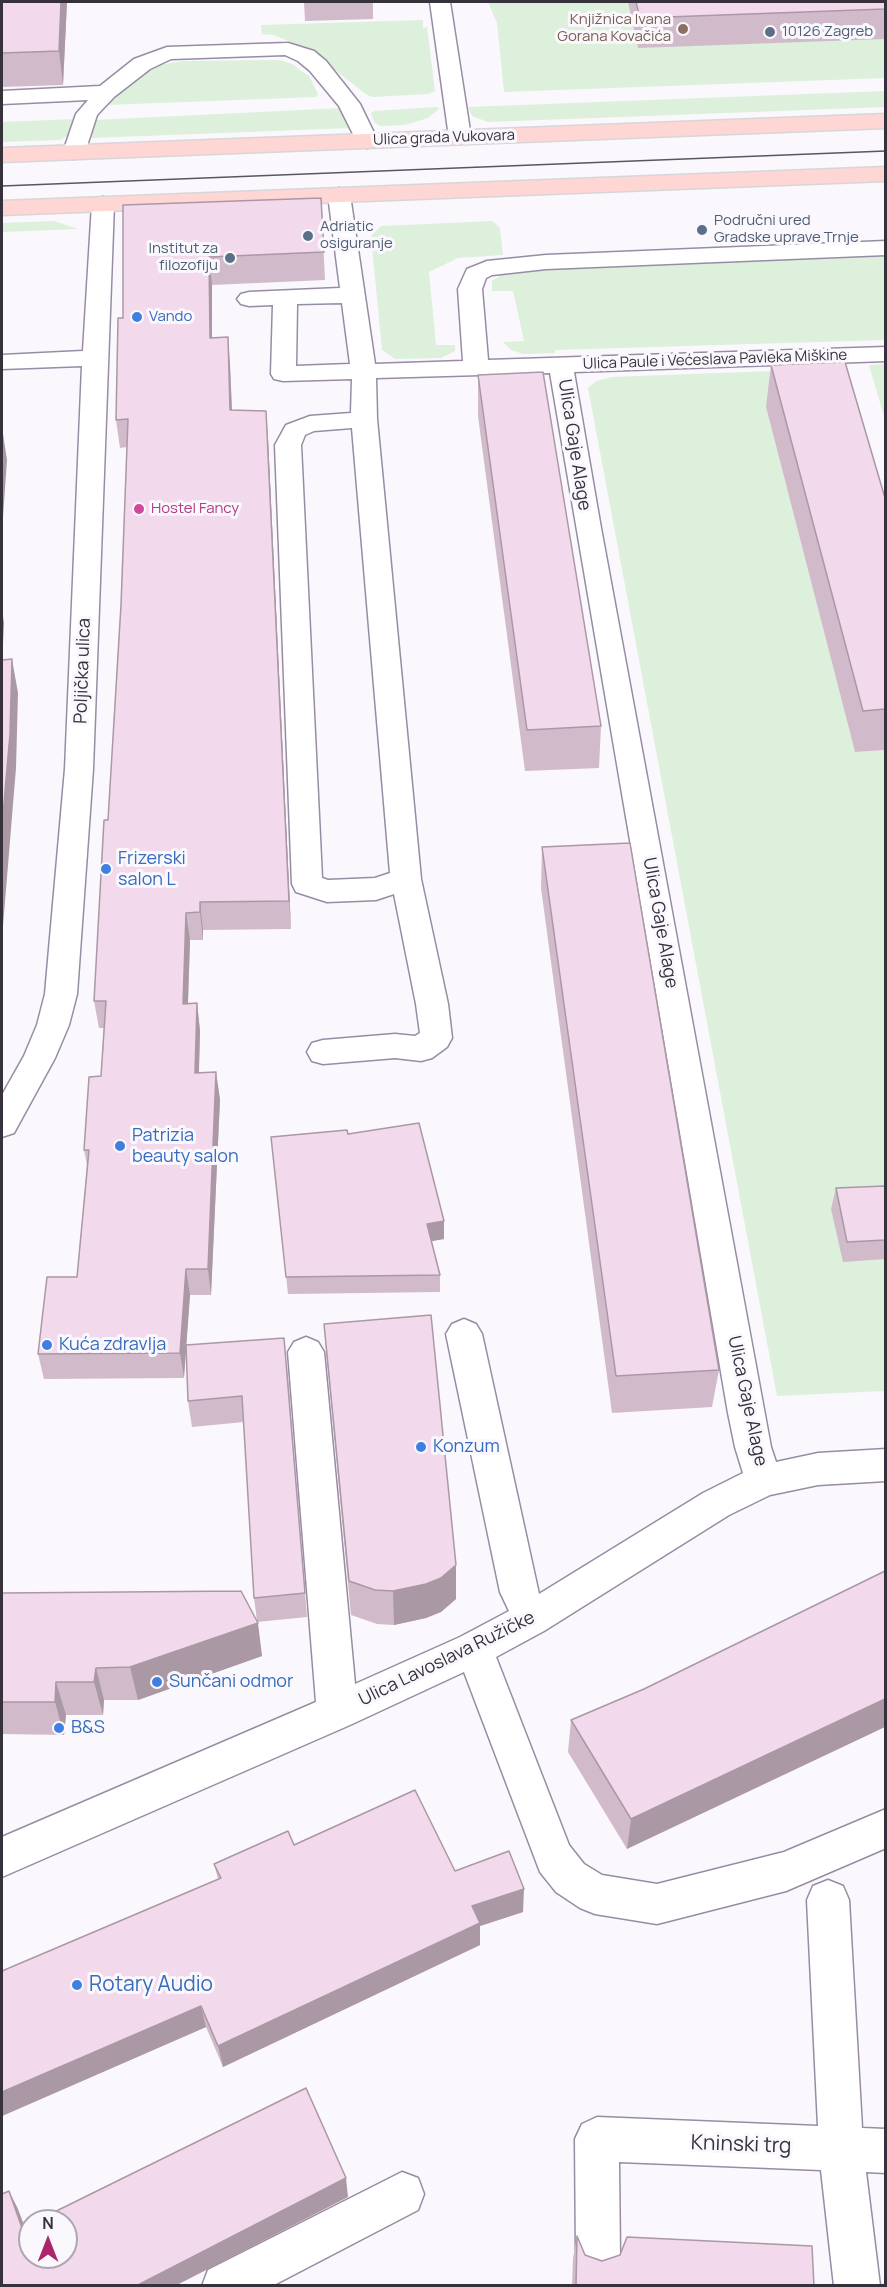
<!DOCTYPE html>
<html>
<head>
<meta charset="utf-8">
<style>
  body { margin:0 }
  #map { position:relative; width:887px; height:2287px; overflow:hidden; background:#faf8fd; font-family:Manrope,sans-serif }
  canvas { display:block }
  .frame { position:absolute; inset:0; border:3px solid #36313b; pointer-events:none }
  .north { position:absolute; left:18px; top:2209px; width:60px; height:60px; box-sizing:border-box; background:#faf8fd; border:2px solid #aca8af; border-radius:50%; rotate:0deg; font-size:16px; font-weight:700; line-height:24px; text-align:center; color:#36313b }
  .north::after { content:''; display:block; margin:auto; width:21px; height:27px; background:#ac2469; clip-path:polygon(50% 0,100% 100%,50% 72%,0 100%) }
</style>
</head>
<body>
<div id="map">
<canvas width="887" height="2287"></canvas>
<div class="frame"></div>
<div class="north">N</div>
</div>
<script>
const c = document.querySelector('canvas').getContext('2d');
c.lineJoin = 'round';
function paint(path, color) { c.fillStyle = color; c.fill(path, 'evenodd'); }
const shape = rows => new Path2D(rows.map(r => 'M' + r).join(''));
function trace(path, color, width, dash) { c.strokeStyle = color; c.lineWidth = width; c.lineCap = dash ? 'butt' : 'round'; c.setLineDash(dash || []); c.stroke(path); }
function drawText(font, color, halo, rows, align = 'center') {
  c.font = font + ' Manrope,sans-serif'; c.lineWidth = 6; c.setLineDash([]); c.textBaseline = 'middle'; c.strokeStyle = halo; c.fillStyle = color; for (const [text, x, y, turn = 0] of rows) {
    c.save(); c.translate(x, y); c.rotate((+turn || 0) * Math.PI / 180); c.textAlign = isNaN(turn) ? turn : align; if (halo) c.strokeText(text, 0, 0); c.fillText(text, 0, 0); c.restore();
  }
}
const green = shape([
  [488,2,708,2,632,18,638,47,885,38,885,78,504,92,497,23],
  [423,20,423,28,427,27,435,91,428,94,373,97,367,95,326,63,291,42,273,35,262,34,261,25],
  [280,60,292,64,309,76,318,94,316,97,106,105,149,70,164,64,184,61],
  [886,91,885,107,488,122,472,116,468,107],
  [435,107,440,108,428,118,405,125,380,126,374,122,371,113,375,111],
  [342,108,352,128,92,138,90,133,95,120],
  [75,119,68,136,60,140,2,142,2,122],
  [54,221,78,229,2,232,2,223],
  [492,221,500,228,503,255,458,258,429,272,436,345,455,345,455,351,441,358,395,359,382,350,371,236,381,226],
  [885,255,885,340,555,350,555,353,523,354,511,350,503,342,524,341,513,291,492,291,492,281,509,270],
  [885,364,886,364,885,420,869,365],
  [826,369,766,407,855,752,885,750,885,1391,777,1396,588,388,596,381,612,377]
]);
const minor = shape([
  [430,2,450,2,471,137,468,142,460,144,452,142,449,137,430,2],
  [288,43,314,51,326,61,360,104,378,141,375,146,367,148,359,146,339,106,310,71,298,61,285,55,171,59,150,69,114,97,97,115,85,152,82,157,74,159,66,157,63,152,76,114,88,100,2,104,2,91,100,86,134,59,167,47,288,43],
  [339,188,347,190,350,195,375,364,463,361,458,289,467,269,487,261,546,255,886,241,886,255,546,269,492,275,486,278,482,289,488,360,886,347,886,361,574,372,601,528,771,1447,776,1462,818,1453,886,1449,886,1481,818,1485,770,1495,729,1515,544,1631,496,1657,569,1845,584,1864,602,1875,657,1884,784,1852,886,1809,886,1848,786,1891,657,1924,595,1914,580,1908,556,1892,540,1872,464,1672,350,1725,2,1877,2,1837,316,1702,288,1352,294,1342,306,1337,318,1342,324,1352,355,1684,460,1637,509,1611,500,1592,446,1334,452,1324,464,1319,476,1324,482,1334,539,1594,703,1493,743,1473,735,1447,728,1413,550,373,376,378,377,419,421,879,448,1004,452,1038,447,1047,432,1058,421,1061,395,1058,323,1064,312,1061,307,1052,312,1043,323,1040,395,1034,415,1036,420,1033,416,1004,394,894,376,900,327,902,296,892,292,884,275,445,286,425,310,416,351,413,352,379,283,381,274,379,271,374,273,305,249,306,241,304,237,299,241,294,249,292,340,288,328,195,331,190,339,188],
  [342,303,350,364,296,366,297,304,342,303],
  [352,428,390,873,375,878,328,880,322,878,301,445,305,435,314,431,352,428],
  [103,197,111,199,114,204,93,769,77,994,69,1025,55,1058,14,1133,2,1137,2,1095,24,1056,37,1025,45,994,65,769,82,366,2,369,2,355,83,351,92,204,95,199,103,197],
  [828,1880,843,1886,849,1900,862,2128,886,2129,886,2173,866,2172,880,2286,834,2286,821,2170,619,2162,620,2258,614,2274,598,2280,582,2274,576,2258,575,2139,582,2124,597,2117,818,2126,807,1900,813,1886,828,1880],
  [402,2172,418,2178,424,2194,418,2210,272,2286,202,2286,208,2270,402,2172]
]);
const major = shape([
  [886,114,886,128,2,162,2,148,886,114],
  [886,167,886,181,2,215,2,201,886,167]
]);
const tram = shape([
  [2,186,886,151]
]);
const wall = shape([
  [2,2,67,2,63,85,2,87],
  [304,2,373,2,373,19,305,21],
  [628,2,885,2,885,39,638,48],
  [321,198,325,280,212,285,212,338,230,365,232,410,268,439,291,929,203,930,203,940,190,940,188,1004,197,1003,200,1031,199,1073,220,1099,211,1295,190,1295,186,1345,287,1364,307,1617,257,1622,262,1656,138,1700,104,1700,103,1715,66,1715,64,1735,2,1734,2,1593,257,1621,254,1598,244,1422,192,1427,188,1401,186,1347,184,1378,44,1379,38,1354,77,1277,87,1165,84,1150,101,1076,104,1028,99,1028,94,1001,108,820,121,605,127,447,120,448,116,420,123,318,123,205],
  [771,365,885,498,885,750,855,752,766,407],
  [478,375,601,726,599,768,525,771,478,416],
  [542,847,719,1370,712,1407,612,1413,541,888],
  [348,1134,444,1239,431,1241,440,1275,440,1292,288,1294,271,1137],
  [885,1186,885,1259,843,1262,831,1209,836,1188],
  [324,1324,456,1599,441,1612,426,1618,394,1625,377,1624,351,1615,327,1361],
  [885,1571,627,1849,568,1752,571,1720,644,1689],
  [294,1845,455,1871,523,1912,480,1926,480,1945,223,2067,206,2027,2,2116,2,1971,218,1879,214,1864],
  [577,2236,585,2255,602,2261,814,2286,572,2286,573,2258]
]);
const shadedWall = shape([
  [61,2,67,2,63,85,59,51],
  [209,257,212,285,212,366,210,338],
  [228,337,230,365,233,438,230,410],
  [266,411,268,439,291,929,289,901],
  [2,427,7,460,2,531],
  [2,609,4,623,2,666],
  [12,659,18,693,16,768,2,938,2,826],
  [200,902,203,930,203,940,200,912],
  [186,913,190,940,187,1031,183,1004],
  [197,1003,200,1031,198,1100,195,1073],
  [216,1072,220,1099,211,1295,208,1269],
  [444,1221,444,1239,427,1242,427,1224],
  [186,1269,190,1295,184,1378,180,1353],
  [456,1565,456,1599,441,1612,426,1618,394,1625,393,1591],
  [258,1623,262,1656,138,1700,130,1667],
  [96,1668,104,1700,103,1715,94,1682],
  [56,1682,66,1715,64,1735,55,1702],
  [885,1699,885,1727,627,1849,631,1819],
  [524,1889,523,1912,480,1926,480,1945,223,2067,218,2046,472,1906],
  [201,2006,206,2027,2,2116,2,2092],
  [346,2178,348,2197,175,2286,136,2286],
  [9,2191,18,2209,30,2241,22,2228]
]);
const building = shape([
  [2,2,61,2,59,51,2,53,2,2],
  [636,2,885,2,885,9,640,18,636,2],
  [321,198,324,252,209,257,210,338,228,337,230,410,266,411,289,901,200,902,200,912,186,913,183,1004,197,1003,195,1073,216,1072,208,1269,186,1269,180,1353,38,1354,47,1277,77,1277,89,1150,84,1150,89,1077,101,1076,106,1001,94,1001,104,820,108,820,121,605,128,419,116,420,118,318,123,318,123,205,321,198],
  [845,362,885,498,885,709,863,711,771,365,845,362],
  [543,372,601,726,527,730,478,375,543,372],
  [12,659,10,734,2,826,2,660,12,659],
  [630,843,719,1370,616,1376,542,847,630,843],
  [419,1123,444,1221,427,1224,440,1275,286,1277,271,1137,347,1130,348,1134,419,1123],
  [885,1186,885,1240,847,1242,836,1188,885,1186],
  [431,1315,456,1565,441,1578,426,1584,393,1591,375,1590,349,1581,324,1324,431,1315],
  [284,1338,305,1593,254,1598,242,1396,188,1401,186,1345,284,1338],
  [885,1571,885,1699,631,1819,571,1720,644,1689,885,1571],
  [241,1591,258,1623,130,1667,96,1668,94,1682,56,1682,55,1702,2,1702,2,1593,241,1591],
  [415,1790,455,1871,509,1851,524,1889,472,1906,480,1923,218,2046,201,2006,2,2092,2,1971,221,1878,214,1864,288,1831,294,1845,415,1790],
  [306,2088,346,2178,136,2286,2,2286,2,2194,9,2191,22,2228,30,2224,30,2257,66,2257,66,2221,36,2221,306,2088],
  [577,2236,585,2255,602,2261,620,2255,627,2237,812,2246,814,2286,576,2286,577,2236]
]);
const markers = [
  [683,29,6,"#8d6e63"],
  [770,32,6,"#5c6f8a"],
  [702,230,6,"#5c6f8a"],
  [308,236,6,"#5c6f8a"],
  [230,258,6,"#5c6f8a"],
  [137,317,6,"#3f7fe0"],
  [139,509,6,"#d1479c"],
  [106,869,6,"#3f7fe0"],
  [120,1146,6,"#3f7fe0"],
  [47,1345,6,"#3f7fe0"],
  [421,1447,6,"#3f7fe0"],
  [157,1682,6,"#3f7fe0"],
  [59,1728,6,"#3f7fe0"],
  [77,1985,6,"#3f7fe0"]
];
const farEducationnames = [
  ["Knjižnica Ivana",671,20],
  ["Gorana Kovačića",671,37]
];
const farServicenames = [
  ["10126 Zagreb",782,32],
  ["Područni ured",714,221],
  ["Gradske uprave Trnje",714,238],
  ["Adriatic",320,227],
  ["osiguranje",320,244],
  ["Institut za",218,249,"right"],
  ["filozofiju",218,266,"right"]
];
const farStreetnames = [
  ["Ulica grada Vukovara",444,138,-2],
  ["Ulica Paule i Većeslava Pavleka Miškine",715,360,-2]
];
const farShopnames = [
  ["Vando",149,317]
];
const farHotelnames = [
  ["Hostel Fancy",151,509]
];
const streetNames = [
  ["Ulica Gaje Alage",574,445,81],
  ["Poljička ulica",83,671,-88],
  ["Ulica Gaje Alage",660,923,80],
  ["Ulica Gaje Alage",747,1401,78],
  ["Ulica Lavoslava Ružičke",447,1659,-26]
];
const shopNames = [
  ["Frizerski",118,859],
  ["salon L",118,880],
  ["Patrizia",132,1136],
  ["beauty salon",132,1157],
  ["Kuća zdravlja",59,1345],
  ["Konzum",433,1447],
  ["Sunčani odmor",169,1682],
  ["B&S",71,1728]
];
const nearShopnames = [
  ["Rotary Audio",89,1985]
];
const nearStreetnames = [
  ["Kninski trg",741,2145,2]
];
paint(green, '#dcf0db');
trace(minor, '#988ca4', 3);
trace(major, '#d7d6d8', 3);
paint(minor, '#fff');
paint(major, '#fed6d3');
trace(tram, '#5a555e', 1.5);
paint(wall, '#d1bbcb');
paint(shadedWall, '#aa98a5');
paint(building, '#f3d9ec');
trace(building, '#aa98a5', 1.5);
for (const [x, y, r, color] of markers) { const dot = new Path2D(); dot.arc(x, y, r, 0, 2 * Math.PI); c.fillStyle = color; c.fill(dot); trace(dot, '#faf8fd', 2); }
drawText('15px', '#785e54', '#faf8fd', farEducationnames, 'right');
drawText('15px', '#4e5e75', '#faf8fd', farServicenames, 'left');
drawText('15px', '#36313b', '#faf8fd', farStreetnames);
drawText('15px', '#366cbe', '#faf8fd', farShopnames, 'left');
drawText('15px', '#b23c85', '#faf8fd', farHotelnames, 'left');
drawText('18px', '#36313b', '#faf8fd', streetNames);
drawText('18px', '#366cbe', '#faf8fd', shopNames, 'left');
drawText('21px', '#366cbe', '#faf8fd', nearShopnames, 'left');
drawText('21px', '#36313b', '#faf8fd', nearStreetnames);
</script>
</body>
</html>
